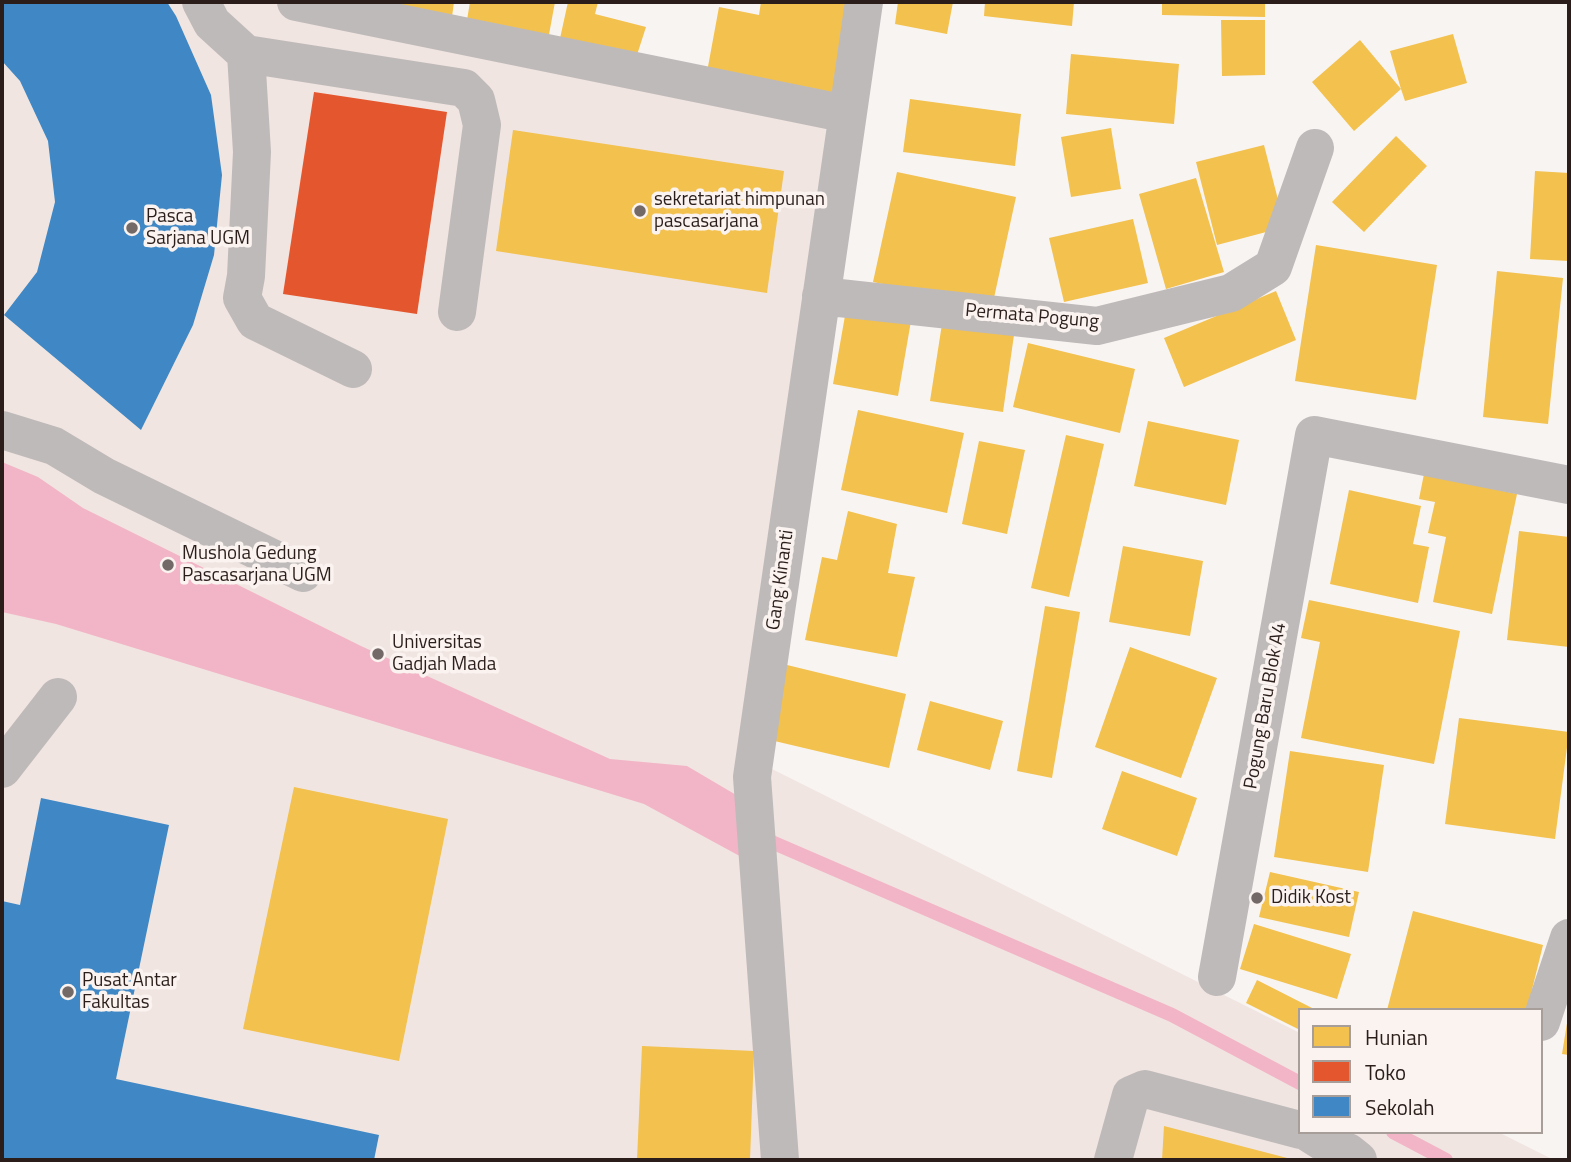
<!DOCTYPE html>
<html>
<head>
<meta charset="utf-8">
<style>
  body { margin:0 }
  #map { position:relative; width:1571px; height:1162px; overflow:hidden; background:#f8f4f2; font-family:"Titillium Web",sans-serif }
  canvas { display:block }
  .frame { position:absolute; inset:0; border:4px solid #2b1e1a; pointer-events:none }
  .legend { position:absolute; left:1298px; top:1008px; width:245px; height:126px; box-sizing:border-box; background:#faf3f0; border:2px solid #a79e9a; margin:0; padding:9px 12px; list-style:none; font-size:21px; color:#2b1e1a }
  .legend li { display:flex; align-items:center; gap:14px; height:35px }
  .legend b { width:35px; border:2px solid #a79e9a }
</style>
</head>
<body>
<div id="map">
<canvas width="1571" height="1162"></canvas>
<div class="frame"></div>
<ul class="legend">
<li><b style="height:19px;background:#f2c14e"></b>Hunian</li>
<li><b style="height:19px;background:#e4572e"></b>Toko</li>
<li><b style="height:19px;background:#3f88c5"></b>Sekolah</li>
</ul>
</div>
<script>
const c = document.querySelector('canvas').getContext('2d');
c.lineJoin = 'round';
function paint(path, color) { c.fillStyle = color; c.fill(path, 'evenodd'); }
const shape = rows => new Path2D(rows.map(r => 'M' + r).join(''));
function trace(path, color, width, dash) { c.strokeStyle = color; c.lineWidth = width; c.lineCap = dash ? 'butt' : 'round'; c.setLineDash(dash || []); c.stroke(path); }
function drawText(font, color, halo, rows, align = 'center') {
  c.font = font + ' "Titillium Web",sans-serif'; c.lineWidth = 7; c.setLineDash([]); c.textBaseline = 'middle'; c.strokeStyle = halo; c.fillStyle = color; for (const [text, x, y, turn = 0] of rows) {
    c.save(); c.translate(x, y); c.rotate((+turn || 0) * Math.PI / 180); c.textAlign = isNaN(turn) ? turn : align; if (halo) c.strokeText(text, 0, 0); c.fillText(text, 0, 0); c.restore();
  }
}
const built = shape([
  [2,2,325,2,844,104,740,753,1300,1033,1300,1132,1498,1132,1554,1160,2,1160]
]);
const water = shape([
  [2,462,38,477,83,508,361,646,610,759,687,766,743,799,747,860,644,804,56,624,2,612]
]);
const homes = shape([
  [350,2,454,2,451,24],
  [470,2,555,2,548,40,466,26],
  [568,2,598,2,595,14,646,27,636,58,559,43],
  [761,2,850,2,832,94,707,72,719,7,759,15],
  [898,2,953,2,947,34,895,24],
  [985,2,1074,2,1072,26,984,16],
  [1162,2,1265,2,1265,17,1162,15],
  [1221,20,1265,20,1265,75,1222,76],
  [1453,34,1467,83,1405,101,1401,89,1354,131,1312,82,1360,40,1401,89,1390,51],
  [1071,54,1179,64,1174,124,1066,114],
  [910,99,1021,114,1015,166,903,152],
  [1111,128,1121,189,1071,197,1061,137],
  [513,130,784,171,767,293,496,251],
  [1396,136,1427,166,1364,232,1332,202],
  [1264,145,1285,227,1217,245,1196,162],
  [1535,171,1569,173,1569,261,1530,259],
  [897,172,1016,197,992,307,873,282],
  [1196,178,1224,272,1166,289,1139,194],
  [1133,219,1148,283,1064,302,1049,238],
  [1316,245,1437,265,1416,400,1295,381],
  [1497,271,1563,278,1548,424,1483,417],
  [1276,291,1296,340,1184,387,1164,338],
  [846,310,911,321,898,396,833,384],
  [942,324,1014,335,1003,412,930,401],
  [1028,343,1135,369,1120,433,1013,407],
  [858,410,964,433,947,513,841,490],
  [1148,421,1239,440,1226,505,1134,486],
  [1066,435,1104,444,1069,597,1031,588],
  [979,441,1025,450,1007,534,962,524],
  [1424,474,1517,494,1492,614,1433,602,1446,537,1428,533,1435,502,1419,499],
  [1349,490,1421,506,1413,544,1429,547,1418,603,1330,584],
  [848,511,897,524,888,573,915,577,897,657,805,640,822,557,837,560],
  [1519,531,1569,537,1569,647,1507,640],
  [1123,546,1203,561,1190,636,1109,622],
  [1309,600,1460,631,1434,764,1301,738,1320,642,1301,638],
  [1045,606,1080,612,1052,778,1017,771],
  [1130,647,1217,678,1181,778,1095,747],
  [783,664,906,694,889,768,766,739],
  [930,701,1003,721,990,770,917,750],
  [1459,718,1569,732,1555,839,1445,824],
  [1290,751,1384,765,1368,872,1274,857],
  [1122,771,1197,798,1177,856,1102,829],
  [294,787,448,819,399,1061,243,1029],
  [1270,872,1359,892,1349,937,1259,917],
  [1413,911,1543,945,1527,1010,1387,1010],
  [1254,924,1351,954,1337,999,1240,969],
  [1257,980,1316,1010,1300,1010,1300,1030,1246,1003],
  [1568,1017,1569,1017,1569,1055,1562,1054],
  [642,1046,754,1051,750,1160,637,1160],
  [1164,1126,1291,1159,1291,1160,1162,1160]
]);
const shops = shape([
  [314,92,447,112,417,314,283,294]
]);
const schools = shape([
  [2,2,167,2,176,16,211,95,222,175,214,255,193,325,141,430,4,315,37,272,55,202,48,141,20,81,2,61],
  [41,798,169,825,116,1079,379,1135,374,1160,2,1160,2,901,20,905]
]);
const stream = shape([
  [760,837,1172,1015,1300,1083],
  [1393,1132,1446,1160]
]);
const minor = shape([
  [201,2,212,23,246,54,464,88,476,100,482,125,457,312],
  [296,2,847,114],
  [246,54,252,152,246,276,242,298,255,321,353,369],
  [821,296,1097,326,1231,293,1273,267,1315,148],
  [2,430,54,446,104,476,303,573],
  [2,769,58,697],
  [1217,977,1314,435,1569,485],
  [1541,1022,1569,938],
  [1307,1132,1331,1147,1348,1152,1358,1160],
  [780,1160,752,777,864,2],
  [1113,1160,1131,1095,1145,1089,1300,1130]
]);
const markers = [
  [640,211,7,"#736966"],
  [132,228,7,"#736966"],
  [168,565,7,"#736966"],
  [378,654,7,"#736966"],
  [1257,898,7,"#736966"],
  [68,992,7,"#736966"]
];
const poiNames = [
  ["sekretariat himpunan",654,200],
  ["pascasarjana",654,222],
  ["Pasca",146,217],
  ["Sarjana UGM",146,239],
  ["Mushola Gedung",182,554],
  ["Pascasarjana UGM",182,576],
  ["Universitas",392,643],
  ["Gadjah Mada",392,665],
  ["Didik Kost",1271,898],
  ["Pusat Antar",82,981],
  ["Fakultas",82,1003]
];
const streetNames = [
  ["Permata Pogung",1032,317,5],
  ["Gang Kinanti",781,580,-82],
  ["Pogung Baru Blok A4",1266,706,-80]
];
paint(built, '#f1e5e1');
paint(water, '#f2b5c7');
paint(homes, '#f2c14e');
paint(shops, '#e4572e');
paint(schools, '#3f88c5');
trace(stream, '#f2b5c7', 14);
trace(minor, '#bfbaba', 38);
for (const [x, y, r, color] of markers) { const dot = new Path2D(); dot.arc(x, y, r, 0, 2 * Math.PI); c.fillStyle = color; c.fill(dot); trace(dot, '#faf3f0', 2.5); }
drawText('19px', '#2b1e1a', '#faf3f0', poiNames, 'left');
drawText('19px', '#2b1e1a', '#faf3f0', streetNames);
</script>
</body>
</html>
